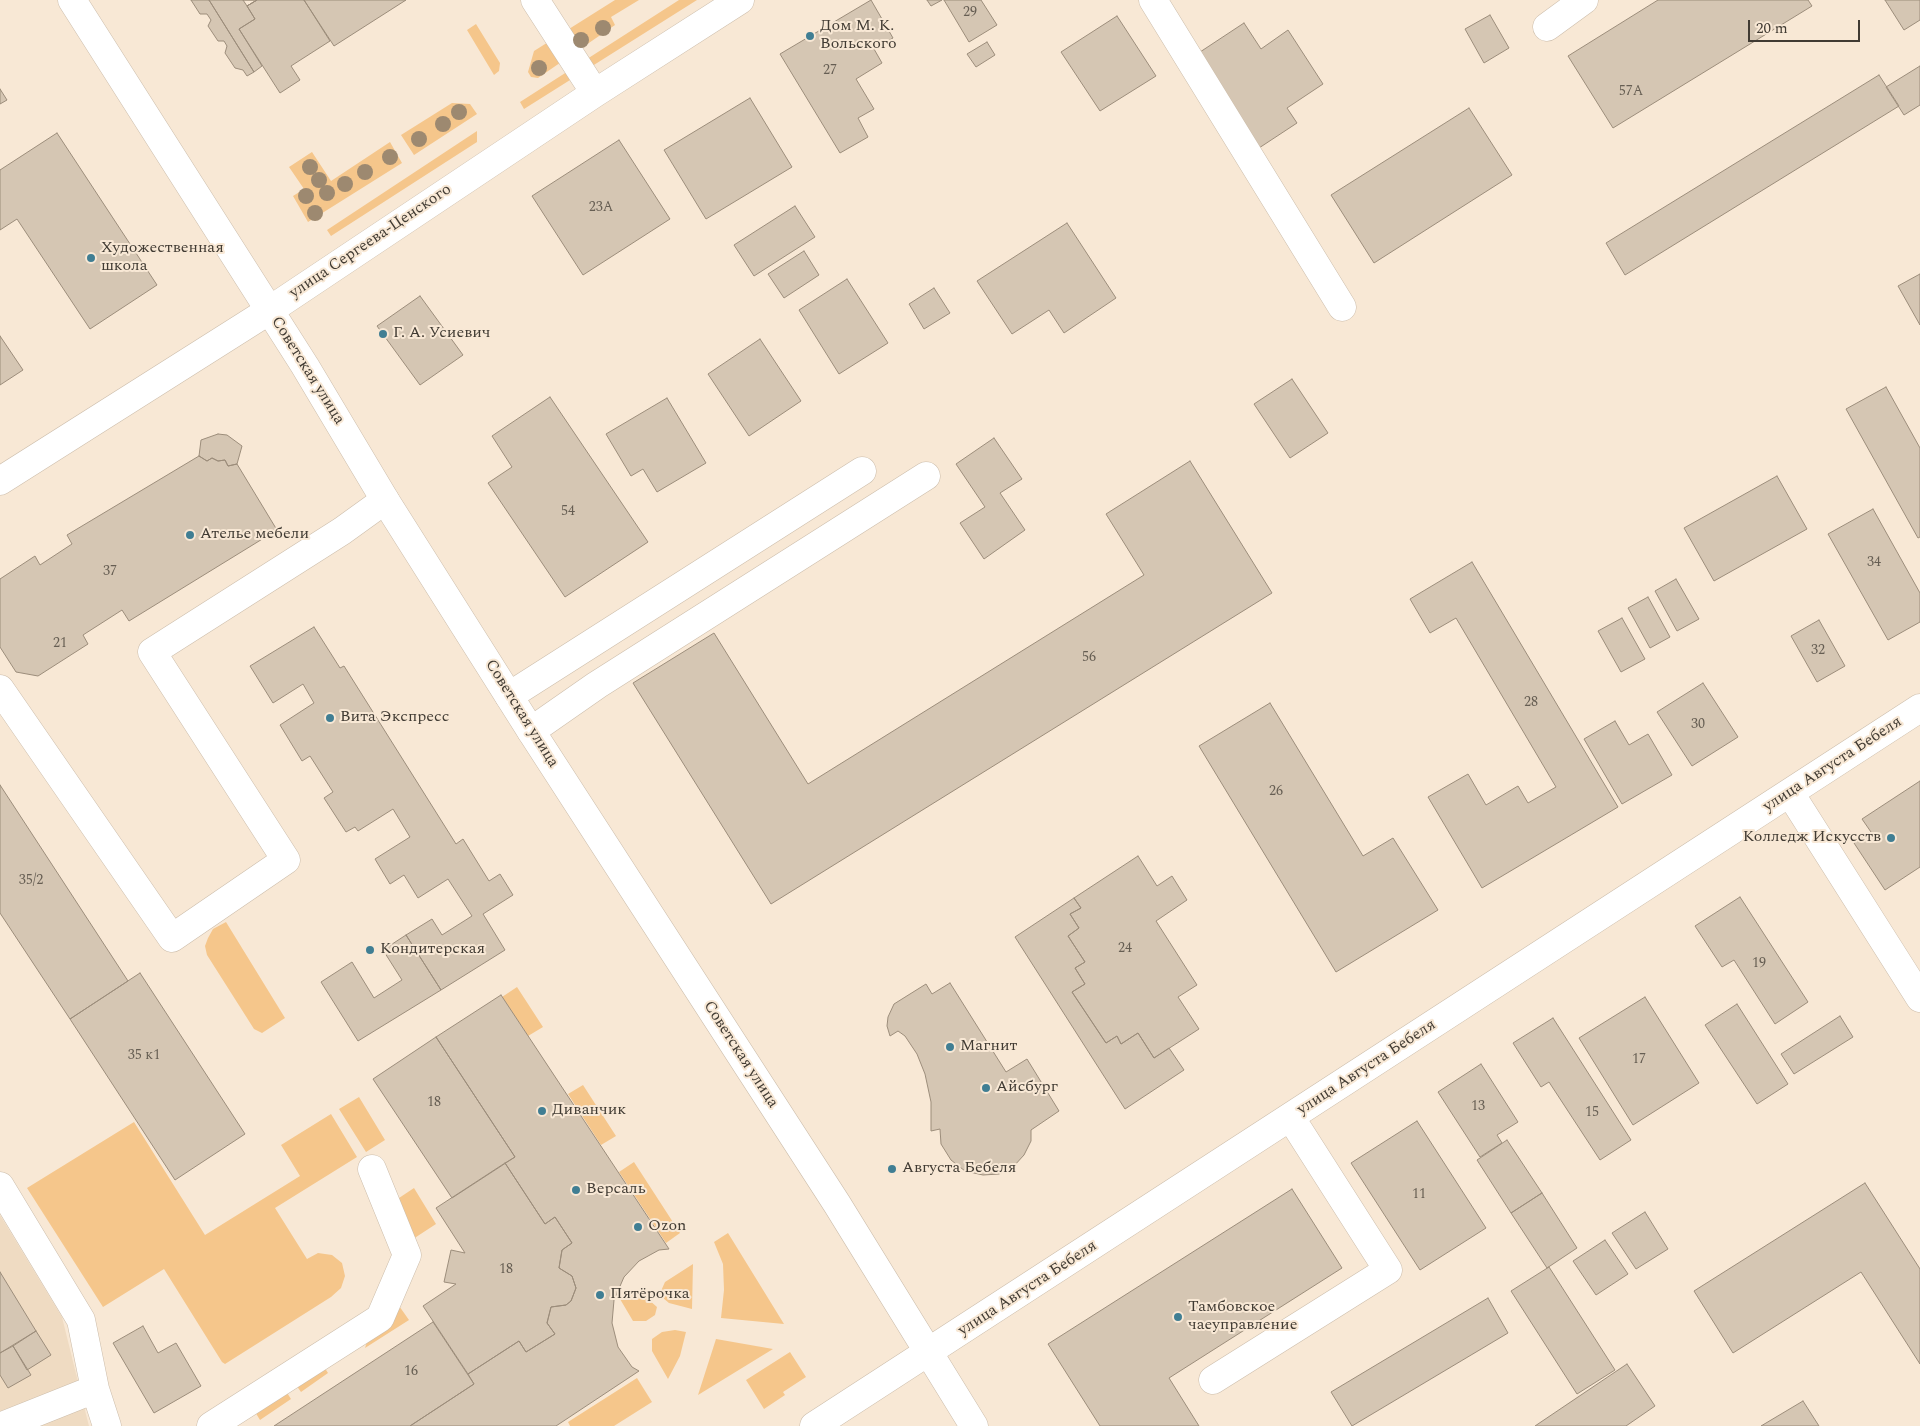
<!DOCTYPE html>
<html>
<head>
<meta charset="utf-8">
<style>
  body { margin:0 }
  #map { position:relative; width:1920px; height:1426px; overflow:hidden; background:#f8e8d5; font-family:Spectral,serif }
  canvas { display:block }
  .scale { position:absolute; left:1748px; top:20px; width:112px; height:22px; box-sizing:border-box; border:2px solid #413b33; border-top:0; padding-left:6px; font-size:15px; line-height:18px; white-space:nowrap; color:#413b33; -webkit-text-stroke:4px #f8e8d5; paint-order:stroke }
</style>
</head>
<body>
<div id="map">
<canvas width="1920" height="1426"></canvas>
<div class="scale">20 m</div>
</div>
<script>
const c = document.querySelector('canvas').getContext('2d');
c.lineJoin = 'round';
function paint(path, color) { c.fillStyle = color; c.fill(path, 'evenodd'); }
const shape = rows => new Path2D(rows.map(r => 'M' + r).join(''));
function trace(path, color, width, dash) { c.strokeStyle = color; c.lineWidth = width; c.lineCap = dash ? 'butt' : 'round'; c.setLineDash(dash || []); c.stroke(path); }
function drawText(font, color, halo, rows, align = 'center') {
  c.font = font + ' Spectral,serif'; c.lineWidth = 4; c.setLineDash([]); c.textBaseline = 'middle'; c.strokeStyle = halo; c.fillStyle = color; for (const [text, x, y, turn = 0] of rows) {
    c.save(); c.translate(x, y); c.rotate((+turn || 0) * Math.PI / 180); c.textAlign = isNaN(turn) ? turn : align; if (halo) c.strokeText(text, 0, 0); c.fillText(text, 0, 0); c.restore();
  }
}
const built = shape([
  [0,1215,62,1317,89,1426,0,1426]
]);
const green = shape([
  [615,0,639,0,611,17,615,25,538,78,531,77,528,72,534,51],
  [679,0,697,0,524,109,520,102],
  [476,24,500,63,499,71,494,75,467,30],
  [452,103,470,104,477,114,414,155,401,135],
  [477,131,477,142,331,236,327,230],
  [390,142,402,163,308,222,293,196,304,189,289,167,312,152,331,181],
  [226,922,285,1018,262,1033,254,1029,207,955,205,946,208,938,213,929],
  [517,987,543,1027,528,1036,502,997],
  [583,1085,616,1136,601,1145,568,1094],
  [359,1097,385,1140,366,1152,339,1109],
  [331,1114,357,1157,275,1208,307,1259,318,1253,332,1255,342,1263,345,1276,341,1288,331,1297,225,1364,222,1362,164,1269,103,1307,27,1188,134,1122,205,1235,300,1176,281,1145],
  [634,1162,680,1233,666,1243,619,1172],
  [414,1188,436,1224,410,1241,387,1206],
  [728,1233,784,1324,721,1318,724,1290,723,1264,714,1242],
  [693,1264,692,1309,669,1303,663,1298,661,1291,665,1282],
  [385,1286,409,1320,365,1348],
  [629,1293,649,1300,657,1307,655,1315,646,1321,633,1321,620,1299],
  [675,1330,686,1332,680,1356,668,1379,652,1351,652,1339,662,1332],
  [716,1339,773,1349,698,1395],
  [790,1352,806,1377,783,1392,785,1395,764,1409,746,1380],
  [317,1356,328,1373,301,1392,289,1375],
  [637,1378,652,1402,614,1426,570,1426,568,1422],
  [280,1382,291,1399,260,1420,249,1402]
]);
const building = shape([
  [191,0,209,0,254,72,247,76,243,70,235,68,225,53,227,46,224,41,218,41,208,26,211,20,207,14,200,14,191,0],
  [209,0,257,0,247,6,255,19,239,29,262,66,254,72,209,0],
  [243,0,257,0,247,6,243,0],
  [257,0,304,0,330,41,291,66,300,80,280,93,239,29,255,19,247,6,257,0],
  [304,0,406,0,334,46,304,0],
  [871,0,893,38,874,49,882,63,856,79,874,109,858,118,868,137,840,153,780,54,871,0],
  [927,0,942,0,931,6,927,0],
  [944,0,981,0,997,25,969,42,944,0],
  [1658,0,1808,0,1812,6,1613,128,1568,56,1658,0],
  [1885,0,1920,0,1920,20,1904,30,1885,0],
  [1490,15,1509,48,1484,63,1465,29,1490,15],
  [1117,16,1156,76,1100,111,1061,52,1117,16],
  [1244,23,1261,49,1288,30,1323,84,1287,108,1297,123,1259,148,1197,54,1244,23],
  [987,42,995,55,976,67,967,54,987,42],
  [1920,66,1920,105,1904,115,1886,87,1920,66],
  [1879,75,1899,106,1625,275,1606,243,1879,75],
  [0,89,7,100,0,104,0,89],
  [750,98,792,167,706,219,664,150,750,98],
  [1469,108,1512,175,1374,263,1331,195,1469,108],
  [57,133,157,285,90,329,17,219,0,230,0,170,57,133],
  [619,140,670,219,583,275,532,196,619,140],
  [795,206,815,237,754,276,734,245,795,206],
  [1067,223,1116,298,1064,333,1049,310,1012,334,977,281,1067,223],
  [804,251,819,275,784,298,768,274,804,251],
  [1920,274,1920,325,1898,286,1920,274],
  [847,279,888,343,839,374,799,310,847,279],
  [934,288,950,313,924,329,909,304,934,288],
  [420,296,463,355,420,385,377,326,420,296],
  [0,336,23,370,0,385,0,336],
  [760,339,801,401,749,436,708,374,760,339],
  [1292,379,1328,433,1290,458,1254,404,1292,379],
  [1886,387,1920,448,1920,537,1918,538,1846,409,1886,387],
  [550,397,648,542,565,597,488,483,512,467,492,436,550,397],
  [667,398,706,463,657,492,643,469,631,476,606,434,667,398],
  [218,434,227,435,242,446,237,464,228,466,225,460,218,461,212,458,207,461,199,456,201,440,218,434],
  [994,438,1022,479,1000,493,1025,530,984,559,960,523,985,507,956,464,994,438],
  [199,456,207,461,212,458,218,461,225,460,228,466,237,464,277,530,129,621,122,610,83,635,88,644,38,676,16,672,0,647,0,579,35,556,40,565,72,544,67,535,199,456],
  [1190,461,1272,593,771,904,633,683,714,633,808,784,1144,575,1106,514,1190,461],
  [1777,476,1807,529,1714,581,1684,528,1777,476],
  [1873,509,1920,593,1920,622,1888,640,1828,534,1873,509],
  [1472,562,1618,807,1482,888,1428,797,1468,774,1486,805,1518,786,1528,803,1556,787,1456,618,1430,633,1410,599,1472,562],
  [1676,579,1699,619,1677,631,1655,591,1676,579],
  [1648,597,1670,637,1650,648,1628,608,1648,597],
  [1622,618,1645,659,1621,672,1598,631,1622,618],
  [1819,620,1845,666,1817,682,1791,636,1819,620],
  [314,627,340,668,344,666,456,844,463,839,489,881,500,874,513,895,483,914,505,950,441,990,406,935,432,919,442,935,472,916,448,879,418,898,404,875,390,884,375,859,410,837,393,809,358,831,355,827,346,832,324,798,333,792,310,756,302,761,280,725,314,703,303,684,273,703,250,666,314,627],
  [1703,683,1738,737,1692,766,1657,712,1703,683],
  [1270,703,1363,856,1393,838,1438,910,1336,972,1199,746,1270,703],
  [1615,721,1629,745,1648,734,1672,775,1622,804,1584,739,1615,721],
  [1920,781,1920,867,1885,890,1854,843,1871,832,1862,819,1920,781],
  [0,785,128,981,70,1019,0,913,0,785],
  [1138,856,1157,886,1172,876,1187,900,1156,921,1197,985,1178,997,1199,1029,1154,1058,1138,1033,1121,1044,1117,1036,1106,1043,1072,992,1085,984,1075,968,1085,962,1068,936,1079,928,1070,914,1081,908,1074,898,1138,856],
  [1740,897,1808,1002,1775,1024,1734,960,1722,967,1695,926,1740,897],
  [1074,898,1081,908,1070,914,1079,928,1068,936,1085,962,1075,968,1085,984,1072,992,1106,1043,1117,1036,1121,1044,1138,1033,1154,1058,1169,1048,1184,1070,1125,1109,1015,937,1074,898],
  [406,935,441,990,358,1041,321,982,352,962,374,998,402,980,383,950,406,935],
  [140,973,245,1134,175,1180,70,1019,140,973],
  [950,983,1006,1072,1027,1059,1059,1111,1031,1130,1031,1141,1024,1155,1013,1167,999,1174,983,1175,965,1171,951,1160,941,1144,940,1129,931,1131,931,1102,925,1074,917,1054,905,1036,898,1031,890,1036,887,1026,888,1017,894,1004,926,984,932,994,950,983],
  [501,995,669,1249,659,1250,639,1261,624,1277,614,1300,612,1323,618,1347,632,1367,639,1371,556,1426,410,1426,474,1384,468,1374,519,1341,526,1352,555,1334,547,1323,551,1307,566,1305,571,1301,576,1288,572,1276,559,1268,562,1250,572,1243,555,1217,545,1224,505,1163,515,1157,436,1037,501,995],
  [1645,997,1699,1083,1633,1125,1579,1038,1645,997],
  [1737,1004,1788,1084,1757,1104,1705,1025,1737,1004],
  [1840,1016,1853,1037,1794,1074,1781,1054,1840,1016],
  [1553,1018,1631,1140,1600,1160,1549,1082,1541,1087,1513,1043,1553,1018],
  [436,1037,515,1157,452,1198,373,1079,436,1037],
  [1481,1064,1518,1122,1497,1135,1502,1143,1480,1157,1438,1092,1481,1064],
  [1417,1121,1486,1228,1420,1270,1351,1163,1417,1121],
  [1507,1140,1542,1193,1511,1213,1477,1160,1507,1140],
  [505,1163,545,1224,555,1217,572,1243,562,1250,559,1268,572,1276,576,1288,571,1301,566,1305,551,1307,547,1323,555,1334,526,1352,519,1341,468,1374,423,1306,456,1284,444,1282,451,1250,465,1253,436,1208,505,1163],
  [1865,1183,1920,1269,1920,1364,1861,1272,1733,1353,1694,1291,1865,1183],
  [1292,1189,1342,1268,1169,1378,1199,1426,1100,1426,1048,1344,1292,1189],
  [1542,1193,1577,1248,1547,1268,1511,1213,1542,1193],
  [1645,1212,1668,1249,1636,1269,1612,1233,1645,1212],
  [1605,1240,1628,1274,1596,1295,1573,1261,1605,1240],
  [1549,1267,1615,1370,1577,1394,1511,1291,1549,1267],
  [0,1272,36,1331,0,1353,0,1272],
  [1488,1298,1508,1333,1352,1426,1331,1392,1488,1298],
  [433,1322,474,1384,410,1426,274,1426,433,1322],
  [143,1326,158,1353,176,1343,201,1386,154,1413,113,1343,143,1326],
  [36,1331,51,1355,27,1370,13,1346,36,1331],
  [13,1346,31,1375,8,1388,0,1375,0,1353,13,1346],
  [1627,1364,1655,1406,1626,1426,1535,1426,1627,1364],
  [1803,1401,1819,1426,1761,1426,1803,1401]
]);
const minor = shape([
  [535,0,595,93],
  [1153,0,1342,307],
  [1547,27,1584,0],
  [0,481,270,310,595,93,740,0],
  [0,689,172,938,286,860,152,652,342,531,385,500],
  [509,696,862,471],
  [531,731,597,685,926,476],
  [1790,793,1920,998],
  [0,1186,81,1320,95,1389,107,1426],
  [1213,1380,1388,1270,1291,1118],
  [2,1426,95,1389],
  [211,1426,380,1318,407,1255,372,1169],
  [814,1426,1920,708]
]);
const major = shape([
  [72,0,305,366,385,500,531,731,837,1204,974,1426]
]);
const trees = [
  [603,28],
  [581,40],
  [539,68],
  [459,112],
  [443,124],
  [419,139],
  [390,157],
  [310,167],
  [365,172],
  [319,180],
  [345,184],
  [327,193],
  [306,196],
  [315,213]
];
const markers = [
  [810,36,5,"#407e93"],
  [91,258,5,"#407e93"],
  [383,334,5,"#407e93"],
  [190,535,5,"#407e93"],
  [330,718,5,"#407e93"],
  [1891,838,5,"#407e93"],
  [370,950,5,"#407e93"],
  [950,1047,5,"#407e93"],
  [986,1088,5,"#407e93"],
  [542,1111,5,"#407e93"],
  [892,1169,5,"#407e93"],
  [576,1190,5,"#407e93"],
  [638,1227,5,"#407e93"],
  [600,1295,5,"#407e93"],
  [1178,1317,5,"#407e93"]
];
const numberNames = [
  ["29",970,13],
  ["27",830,71],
  ["57А",1631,92],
  ["23А",601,208],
  ["54",568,512],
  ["34",1874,563],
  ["37",110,572],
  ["21",60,644],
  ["32",1818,651],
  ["56",1089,658],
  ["28",1531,703],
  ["30",1698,725],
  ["26",1276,792],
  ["35/2",31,881],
  ["24",1125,949],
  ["19",1759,964],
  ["35 к1",144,1056],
  ["17",1639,1060],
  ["18",434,1103],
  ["13",1478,1107],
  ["15",1592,1113],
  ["11",1419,1195],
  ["18",506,1270],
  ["16",411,1372]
];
const poiNames = [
  ["Дом М. К.",820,27],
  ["Вольского",820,45],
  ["Художественная",101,249],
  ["школа",101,267],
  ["Г. А. Усиевич",393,334],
  ["Ателье мебели",200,535],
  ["Вита Экспресс",340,718],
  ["Колледж Искусств",1881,838,"right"],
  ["Кондитерская",380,950],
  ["Магнит",960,1047],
  ["Айсбург",996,1088],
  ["Диванчик",552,1111],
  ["Августа Бебеля",902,1169],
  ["Версаль",586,1190],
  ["Ozon",648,1227],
  ["Пятёрочка",610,1295],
  ["Тамбовское",1188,1308],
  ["чаеуправление",1188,1326]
];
const streetNames = [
  ["улица Сергеева-Ценского",371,242,-34],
  ["Советская улица",307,371,58],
  ["Советская улица",521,714,58],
  ["улица Августа Бебеля",1833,765,-33],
  ["Советская улица",740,1055,57],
  ["улица Августа Бебеля",1367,1068,-33],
  ["улица Августа Бебеля",1028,1289,-33]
];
paint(built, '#efdbc2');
paint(green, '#f5c68b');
paint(building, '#d5c6b3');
trace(building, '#9c8d7b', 1);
trace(minor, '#ccbdab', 29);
trace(major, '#ccbdab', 29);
trace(minor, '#fff', 28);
trace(major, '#fff', 28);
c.fillStyle = '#9d8970';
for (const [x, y] of trees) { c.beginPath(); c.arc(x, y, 8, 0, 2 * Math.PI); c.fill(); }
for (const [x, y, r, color] of markers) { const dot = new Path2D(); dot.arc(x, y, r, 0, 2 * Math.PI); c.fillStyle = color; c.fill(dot); trace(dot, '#f8e8d5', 2); }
drawText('14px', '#665e53', null, numberNames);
drawText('16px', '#413b33', '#f8e8d5', poiNames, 'left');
drawText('16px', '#413b33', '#f8e8d5', streetNames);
</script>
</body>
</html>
